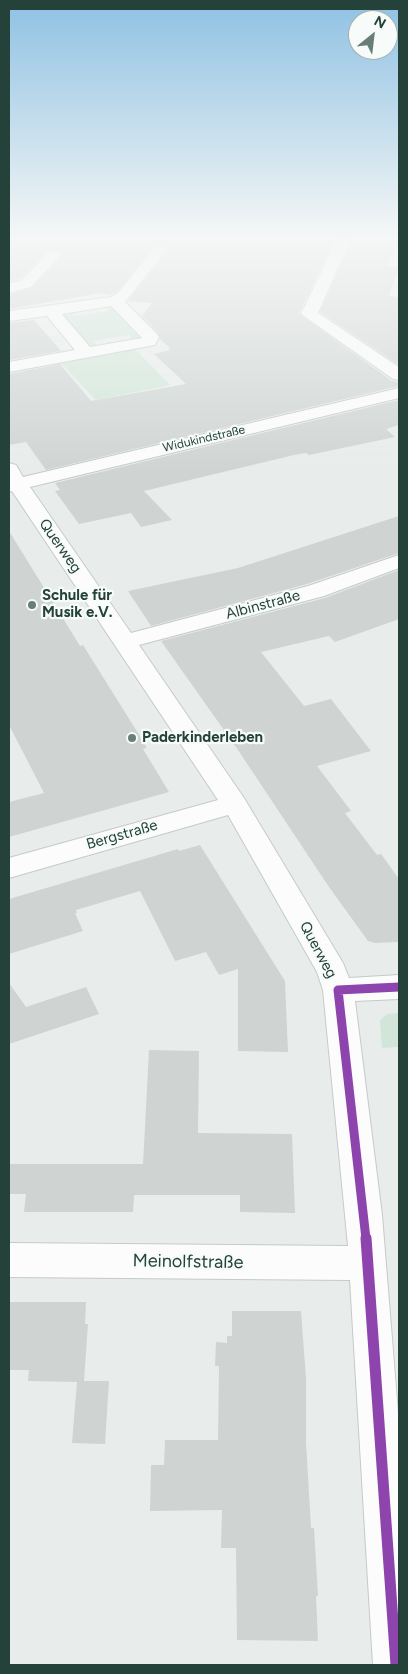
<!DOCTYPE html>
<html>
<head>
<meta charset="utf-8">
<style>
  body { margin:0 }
  #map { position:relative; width:408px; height:1674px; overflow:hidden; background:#e8edeb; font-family:Figtree,sans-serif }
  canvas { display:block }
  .frame { position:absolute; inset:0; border:10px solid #24423a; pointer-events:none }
  .north { position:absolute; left:348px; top:10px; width:50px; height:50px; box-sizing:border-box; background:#f7fbf9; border:1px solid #a3b1ad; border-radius:50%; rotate:29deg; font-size:14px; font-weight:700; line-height:20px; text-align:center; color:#24423a }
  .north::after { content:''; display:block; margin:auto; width:18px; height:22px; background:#697e78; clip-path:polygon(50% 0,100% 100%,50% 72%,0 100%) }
</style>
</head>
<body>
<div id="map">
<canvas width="408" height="1674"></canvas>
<div class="frame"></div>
<div class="north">N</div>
</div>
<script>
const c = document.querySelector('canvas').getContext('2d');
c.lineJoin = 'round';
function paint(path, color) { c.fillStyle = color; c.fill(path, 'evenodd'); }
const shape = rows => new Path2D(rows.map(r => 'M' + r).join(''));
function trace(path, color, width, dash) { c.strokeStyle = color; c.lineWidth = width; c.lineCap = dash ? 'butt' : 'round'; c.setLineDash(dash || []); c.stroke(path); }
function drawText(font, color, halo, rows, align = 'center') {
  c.font = font + ' Figtree,sans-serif'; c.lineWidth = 4.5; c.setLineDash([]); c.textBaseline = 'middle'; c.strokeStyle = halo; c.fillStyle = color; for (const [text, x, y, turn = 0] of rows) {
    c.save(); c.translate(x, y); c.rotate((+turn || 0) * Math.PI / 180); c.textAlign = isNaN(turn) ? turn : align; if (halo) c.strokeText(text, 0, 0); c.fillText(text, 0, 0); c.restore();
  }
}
const green = shape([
  [105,305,109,305,141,339,134,340,129,335,93,341,97,346,89,348,59,313,69,311,74,316,109,311],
  [135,349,170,385,96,400,60,362],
  [399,1013,399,1047,382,1048,380,1020,387,1014]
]);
const building = shape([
  [9,239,335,239,299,314,392,381,399,382,399,386,46,470,26,442,9,445,9,374,60,364,91,401,186,384,154,354,170,350,168,348,170,348,160,339,158,333,142,316,152,303,128,301,168,251,164,246,153,247,117,292,110,295,101,293,9,309,9,295,32,288,63,255,59,250,49,250,20,279,9,281],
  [353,239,399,239,399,243,386,266,399,267,389,296,399,297,399,365,320,312],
  [34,320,61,351,9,360,9,323],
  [399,400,399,425,386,429,395,437,309,455,306,453,294,455,144,491,172,520,141,527,131,513,79,524,55,491,60,490,55,483],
  [399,516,399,553,307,584,151,626,128,591,238,568],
  [9,531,80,646,83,645,138,733,147,748,143,749,169,792,9,837,9,802,44,793,9,725],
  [399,570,399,619,335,642,329,636,261,652,304,706,331,699,371,751,317,766,351,811,345,813,377,855,381,854,399,879,399,942,375,943,368,941,329,887,238,750,161,641,325,598],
  [200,845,285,981,288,1052,238,1051,238,969,219,975,206,952,175,961,140,891,76,910,77,913,75,913,83,931,9,954,9,899,178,849,179,851],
  [9,983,26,1007,86,987,99,1014,9,1044],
  [149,1050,199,1051,198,1133,292,1134,295,1213,240,1212,240,1195,134,1195,133,1212,24,1212,26,1194,9,1194,9,1164,143,1164],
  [9,1302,86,1302,85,1324,88,1324,84,1381,109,1381,105,1444,72,1443,77,1382,28,1381,29,1370,9,1370],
  [232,1311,301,1311,306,1378,306,1442,311,1528,314,1528,318,1596,316,1596,318,1641,237,1640,236,1548,221,1548,222,1510,150,1511,151,1465,164,1465,165,1440,218,1440,219,1366,215,1366,216,1342,227,1343,227,1336,232,1336]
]);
const minor = shape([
  [337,239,351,239,318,313,399,367,399,380,393,379,301,314,337,239],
  [159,247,164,248,166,251,125,302,157,334,159,337,155,345,9,372,9,362,75,350,47,316,9,321,9,311,111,297,118,293,154,248,159,247],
  [111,306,142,338,90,347,62,314,111,306],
  [54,251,59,252,61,255,31,287,9,293,9,283,21,281,49,252,54,251],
  [399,388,399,398,30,487,131,633,308,586,399,555,399,568,324,596,139,645,244,798,343,963,349,978,399,975,399,999,355,1001,382,1215,399,1425,399,1665,373,1665,350,1280,9,1277,9,1243,348,1246,323,990,317,972,228,815,9,878,9,858,218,800,12,491,9,492,9,463,16,465,23,477,399,388]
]);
const bus1Far1 = shape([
  [338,990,366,1239],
  [338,990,399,987]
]);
const bus1 = shape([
  [366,1238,396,1665]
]);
const markers = [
  [32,605,5,"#697e78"],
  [132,738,5,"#697e78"]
];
const farStreetnames = [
  ["Widukindstraße",204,439,-13]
];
const streetNames = [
  ["Querweg",60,546,55],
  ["Albinstraße",263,605,-15],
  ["Bergstraße",122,835,-16],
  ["Querweg",318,950,62]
];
const poiNames = [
  ["Schule für",42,596],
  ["Musik e.V.",42,613],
  ["Paderkinderleben",142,738]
];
const nearStreetnames = [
  ["Meinolfstraße",188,1262,1]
];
paint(green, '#d1e6d8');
paint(building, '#cfd4d2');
trace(minor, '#c5cac8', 2);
paint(minor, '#fcfcfc');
trace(bus1Far1, '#8e44ad', 9);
trace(bus1, '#8e44ad', 11);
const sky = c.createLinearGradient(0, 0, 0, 474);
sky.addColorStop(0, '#8fc1e3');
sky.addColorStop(0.5, '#f5f7f6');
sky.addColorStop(1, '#f5f7f600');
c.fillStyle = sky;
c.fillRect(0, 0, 408, 474);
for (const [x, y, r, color] of markers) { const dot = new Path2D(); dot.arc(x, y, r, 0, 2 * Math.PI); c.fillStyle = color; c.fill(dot); trace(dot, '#f7fbf9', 2); }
drawText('12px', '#24423a', '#f7fbf9', farStreetnames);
drawText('15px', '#24423a', '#f7fbf9', streetNames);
drawText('bold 15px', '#24423a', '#f7fbf9', poiNames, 'left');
drawText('18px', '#24423a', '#f7fbf9', nearStreetnames);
</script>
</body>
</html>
